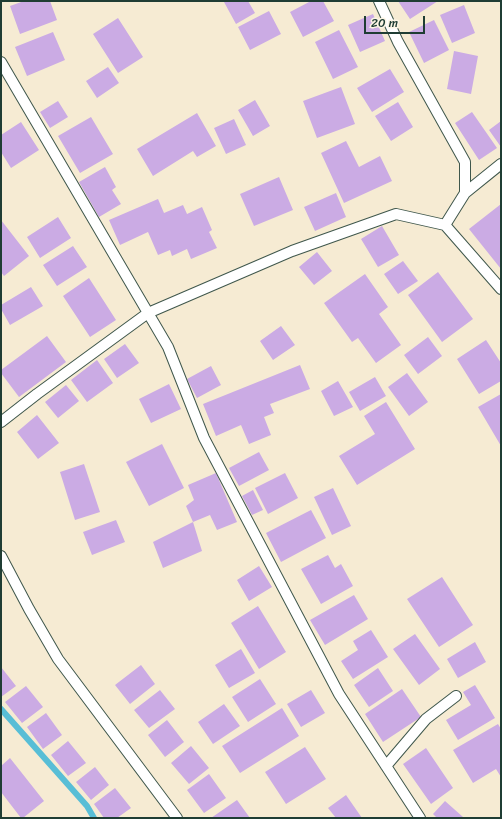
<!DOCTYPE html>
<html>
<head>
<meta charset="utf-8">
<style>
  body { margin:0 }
  #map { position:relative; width:502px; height:819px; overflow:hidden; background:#f6ebd3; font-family:Sriracha,sans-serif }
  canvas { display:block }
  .frame { position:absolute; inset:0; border:2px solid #1f3d34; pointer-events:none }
  .scale { position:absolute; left:364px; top:16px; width:61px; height:18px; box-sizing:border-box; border:2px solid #1f3d34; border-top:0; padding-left:5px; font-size:12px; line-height:14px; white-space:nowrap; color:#1f3d34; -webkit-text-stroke:3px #fcf5e5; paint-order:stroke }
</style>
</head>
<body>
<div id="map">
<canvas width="502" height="819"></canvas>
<div class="frame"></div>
<div class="scale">20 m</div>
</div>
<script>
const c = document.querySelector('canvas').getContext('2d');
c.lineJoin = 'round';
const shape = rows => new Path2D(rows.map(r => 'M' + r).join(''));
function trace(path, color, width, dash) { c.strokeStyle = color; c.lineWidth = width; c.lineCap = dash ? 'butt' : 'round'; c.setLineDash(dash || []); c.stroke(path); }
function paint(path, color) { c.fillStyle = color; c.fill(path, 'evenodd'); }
const stream = shape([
  [1,709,87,806,94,818]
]);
const building = shape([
  [24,1,50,1,57,20,20,34,10,6],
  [226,1,248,1,255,13,236,24,224,2],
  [311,1,323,1,334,21,303,37,290,12],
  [398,1,438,1,410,19],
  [464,5,475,33,452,43,440,15],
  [269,11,281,34,250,50,238,27],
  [373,14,385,41,360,52,348,25],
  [118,18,143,57,118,73,93,34],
  [434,20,449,50,424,63,409,32],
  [339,30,358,67,333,79,315,42],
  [53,32,65,60,27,76,15,47],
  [454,51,478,56,471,94,447,89],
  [108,67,119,83,97,98,86,81],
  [390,69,404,92,372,112,357,88],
  [341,87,355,124,317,138,303,101],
  [255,100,270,126,253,136,238,110],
  [58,101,68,117,50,128,40,112],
  [398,102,413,127,391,141,375,116],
  [472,112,497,148,479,160,455,123],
  [197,113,216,146,197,157,193,151,153,176,137,149],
  [91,117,113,154,80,173,58,136],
  [234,119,246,145,226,154,214,128],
  [501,121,501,147,489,130],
  [21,122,39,150,11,168,1,152,1,135],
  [346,141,359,167,380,156,392,181,344,203,321,153],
  [105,167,116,187,112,190,121,204,99,217,79,182],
  [279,177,293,210,254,226,240,194],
  [336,193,346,217,315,231,304,207],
  [158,199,164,213,183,205,187,214,202,207,212,230,209,232,217,248,191,259,187,249,172,256,170,250,158,255,148,232,120,245,109,220],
  [501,204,501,269,469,229],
  [58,217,71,238,40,258,27,237],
  [1,220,29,256,4,276,1,272],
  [382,226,399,255,378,267,361,239],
  [73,246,87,267,57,286,43,265],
  [317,252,332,271,314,285,299,267],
  [403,261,418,281,398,294,384,274],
  [438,272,473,319,442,342,408,295],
  [365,274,388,307,379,314,401,345,376,363,358,338,352,342,324,303],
  [89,278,116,320,90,337,63,296],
  [31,287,43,306,10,325,1,309,1,305],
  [281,326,295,345,273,360,260,341],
  [47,336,66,362,19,397,1,373,1,370],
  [428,337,442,356,418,374,404,355],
  [486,340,501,363,501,381,479,394,457,359],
  [125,344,139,363,117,378,104,359],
  [97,360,113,383,87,402,71,380],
  [300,365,310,389,270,404,274,413,264,417,271,435,249,444,241,425,216,436,203,404],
  [211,366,221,385,197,398,187,379],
  [407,373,428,402,409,416,388,387],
  [375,377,386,396,360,411,349,392],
  [338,381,353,407,334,416,321,391],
  [169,384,181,409,151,423,139,399],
  [66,385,79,401,58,418,45,402],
  [501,394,501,446,478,407],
  [386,402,415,449,357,485,339,456,375,434,364,416],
  [37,415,59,443,38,459,17,432],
  [162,444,184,488,149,506,126,462],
  [259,452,269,470,239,486,229,468],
  [84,464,100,512,75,520,60,472],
  [216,473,237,522,217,530,210,515,193,522,202,551,163,568,153,542,193,522,186,506,194,500,188,485],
  [285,473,298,498,268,514,255,488],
  [333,488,351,526,332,535,314,497],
  [253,490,263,510,252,515,242,496],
  [311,510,326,538,281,562,266,533],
  [116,520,125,542,92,555,83,532],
  [328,555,335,568,341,564,353,586,321,604,301,569],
  [259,566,272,587,249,601,237,580],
  [442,577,473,625,439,647,407,599],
  [354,595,368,619,325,645,310,620],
  [258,606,286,652,259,669,231,623],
  [371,630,388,657,353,679,341,661,358,650,353,641],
  [415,634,440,669,419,685,393,649],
  [475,642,486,662,458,678,447,659],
  [241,649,255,673,229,688,215,665],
  [141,665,155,684,130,704,115,685],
  [1,667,16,686,1,697],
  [378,668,393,691,369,707,354,685],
  [260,679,276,704,248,722,232,697],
  [475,685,495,718,458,740,446,720,471,705,463,692],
  [26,686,43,707,22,723,5,702],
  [402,689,421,717,383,742,365,714],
  [160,690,175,709,149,728,134,710],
  [311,690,325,713,301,727,287,704],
  [224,704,240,726,213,744,198,722],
  [282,708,299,736,240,773,222,746],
  [46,713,62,735,43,749,27,727],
  [167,720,184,742,165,757,148,735],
  [498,724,501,729,501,777,496,769,473,783,453,750],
  [68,741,86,763,68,776,51,755],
  [191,746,209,768,189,784,171,763],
  [305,747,326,779,286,804,265,772],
  [426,748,453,788,431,804,403,764],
  [10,758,44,801,23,818,21,818,1,792,1,766],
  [95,767,109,785,91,800,76,782],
  [209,774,226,798,204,813,187,790],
  [115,788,131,808,117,818,104,818,94,804],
  [346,795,362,818,336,818,328,808],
  [237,800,250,818,211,818],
  [445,801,463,817,462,818,437,818,433,814]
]);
const service = shape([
  [379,1,398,42,465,162,465,193,445,225,501,289],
  [1,62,168,347,204,438,339,694,420,818],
  [465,193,501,164],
  [1,422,37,394,148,313,292,251,396,214,445,225],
  [1,556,29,609,58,659,177,818],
  [386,766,426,719,456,696]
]);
trace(stream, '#58bed6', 6);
paint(building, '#cbabe4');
trace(service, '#3f574c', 12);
trace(service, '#fff', 10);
</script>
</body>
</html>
